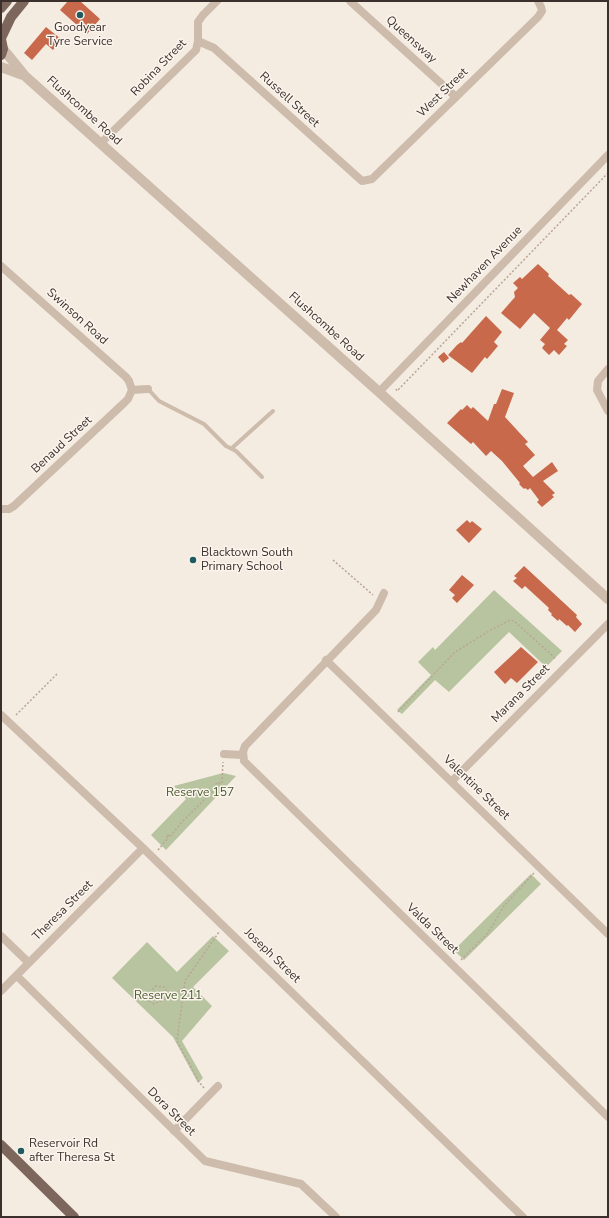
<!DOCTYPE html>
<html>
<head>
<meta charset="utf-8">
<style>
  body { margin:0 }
  #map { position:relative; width:609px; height:1218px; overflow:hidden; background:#f4ebe1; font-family:"Nunito Sans",sans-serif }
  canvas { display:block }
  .frame { position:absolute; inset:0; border:2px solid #3b302b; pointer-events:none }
</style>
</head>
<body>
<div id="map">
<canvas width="609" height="1218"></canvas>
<div class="frame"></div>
</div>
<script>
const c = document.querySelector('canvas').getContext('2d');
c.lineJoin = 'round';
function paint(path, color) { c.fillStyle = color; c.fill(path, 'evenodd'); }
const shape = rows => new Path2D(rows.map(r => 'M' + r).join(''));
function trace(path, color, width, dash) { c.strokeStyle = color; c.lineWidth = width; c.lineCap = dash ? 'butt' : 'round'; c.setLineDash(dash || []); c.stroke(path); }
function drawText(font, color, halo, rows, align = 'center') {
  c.font = font + ' "Nunito Sans",sans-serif'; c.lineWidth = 3; c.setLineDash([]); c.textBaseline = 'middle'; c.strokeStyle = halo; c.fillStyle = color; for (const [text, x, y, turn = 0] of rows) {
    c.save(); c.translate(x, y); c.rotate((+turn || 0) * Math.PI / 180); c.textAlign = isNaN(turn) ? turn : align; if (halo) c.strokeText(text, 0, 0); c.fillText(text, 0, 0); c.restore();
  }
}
const green = shape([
  [494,590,562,651,546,667,509,632,449,692,435,680,402,714,397,710,431,675,418,662,433,647,435,650],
  [223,773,236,776,166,850,151,835,186,799,174,786],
  [531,874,541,884,464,960,454,950],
  [213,936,229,951,193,987,212,1006,182,1041,203,1078,198,1083,173,1037,112,978,147,942,177,972]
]);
const building = shape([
  [68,1,80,1,100,19,87,34,60,10],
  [46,27,61,39,53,50,46,44,32,60,24,53],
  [538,264,549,274,548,276,569,295,571,294,582,304,569,320,567,318,557,330,568,340,564,344,567,346,559,355,554,350,549,355,542,348,545,344,540,340,550,328,534,313,520,329,501,313,515,297,514,292,518,288,513,283,520,277,522,279],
  [486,316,502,332,494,342,498,346,487,359,485,357,472,373,448,355,457,345,461,342,462,343],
  [444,352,449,358,443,363,438,357],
  [502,389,514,393,505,417,528,442,525,444,535,455,523,466,533,477,552,462,558,471,543,481,555,493,552,495,554,497,542,507,537,502,539,500,530,488,528,490,525,488,524,489,519,484,520,483,502,461,491,451,486,456,473,442,471,444,447,423,461,409,462,410,467,405,471,409,473,407,488,421,494,404,496,404],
  [467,520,470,523,472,521,482,529,469,543,456,530],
  [524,566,577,615,576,617,582,624,575,632,568,625,567,626,559,619,558,621,551,615,552,614,548,610,549,608,525,586,522,589,513,581,517,578,514,576],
  [462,575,474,585,457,603,452,598,455,595,449,590],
  [521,647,538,662,517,683,511,678,505,684,494,672]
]);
const path = shape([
  [396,389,397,391,608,173],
  [333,560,373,595],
  [398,712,455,652,489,631,510,620,514,621,556,659],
  [16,715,58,673],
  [158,850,168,838,166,836,168,835,170,837,180,824,218,786,216,784,218,782,220,784,222,782,223,762],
  [461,960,488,933,504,906,534,873],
  [155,986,164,987,169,995,167,998,154,1004,149,1001,147,997,155,986],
  [168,997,172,996,184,988],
  [204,1088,199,1082,177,1041,185,981,219,932]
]);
const service = shape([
  [148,389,159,401,204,424,226,446,236,451,262,477],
  [232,448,273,411]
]);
const minor = shape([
  [350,1,456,97],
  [198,41,214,48,362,181,372,179,538,17,542,11,541,7,538,1],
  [101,143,196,50,198,41,198,22,203,15,217,1],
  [1,266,126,377,129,381,132,390],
  [608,369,598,381,597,390,608,411],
  [132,390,148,389],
  [379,392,608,155],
  [1,509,9,509,14,506,124,403,128,399,132,390],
  [384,593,376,610,245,746,243,752,244,761,608,1117],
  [326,660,608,934],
  [1,715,143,848,523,1217],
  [224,754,242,755],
  [452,781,608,624],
  [1,936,29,963],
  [17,976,205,1161,301,1184,336,1217],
  [1,991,143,848],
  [174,1131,218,1086]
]);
const tertiary = shape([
  [3,49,25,76,379,392,608,599],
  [1,67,23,75]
]);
const primary = shape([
  [1,8,7,1],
  [1,38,11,17,24,1],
  [1,39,3,49,1,55],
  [1,1145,74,1217]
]);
const markers = [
  [80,15,4,"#1f5a5e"],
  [193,560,4,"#1f5a5e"],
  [21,1151,4,"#1f5a5e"]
];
const poiNames = [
  ["Goodyear",80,28,"center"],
  ["Tyre Service",80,42,"center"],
  ["Blacktown South",201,553],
  ["Primary School",201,567],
  ["Reservoir Rd",29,1144],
  ["after Theresa St",29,1158]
];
const streetNames = [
  ["Queensway",411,40,42],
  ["Robina Street",159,68,-46],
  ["West Street",443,93,-44],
  ["Russell Street",289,100,42],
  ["Flushcombe Road",84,111,42],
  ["Newhaven Avenue",485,265,-46],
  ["Swinson Road",77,317,42],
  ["Flushcombe Road",326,327,42],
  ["Benaud Street",62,445,-43],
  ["Marana Street",521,694,-45],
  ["Valentine Street",476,788,44],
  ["Theresa Street",63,911,-45],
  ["Valda Street",432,929,44],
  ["Joseph Street",272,956,44],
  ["Dora Street",171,1112,45]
];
const parkNames = [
  ["Reserve 157",200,793],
  ["Reserve 211",168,996]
];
paint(green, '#b8c4a0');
paint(building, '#c8694b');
trace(path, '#b9a596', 1.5, [2, 2]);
trace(service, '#cdbbac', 4);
trace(minor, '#cdbbac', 8);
trace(tertiary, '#cdbbac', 10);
trace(primary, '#7d675c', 10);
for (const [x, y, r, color] of markers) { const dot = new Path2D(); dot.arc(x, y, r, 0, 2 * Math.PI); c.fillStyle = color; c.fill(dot); trace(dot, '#fbf5ee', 1.5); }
drawText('12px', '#3b302b', '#fbf5ee', poiNames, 'left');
drawText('12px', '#3b302b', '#fbf5ee', streetNames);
drawText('12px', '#4a5a2e', '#fbf5ee', parkNames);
</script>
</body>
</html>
